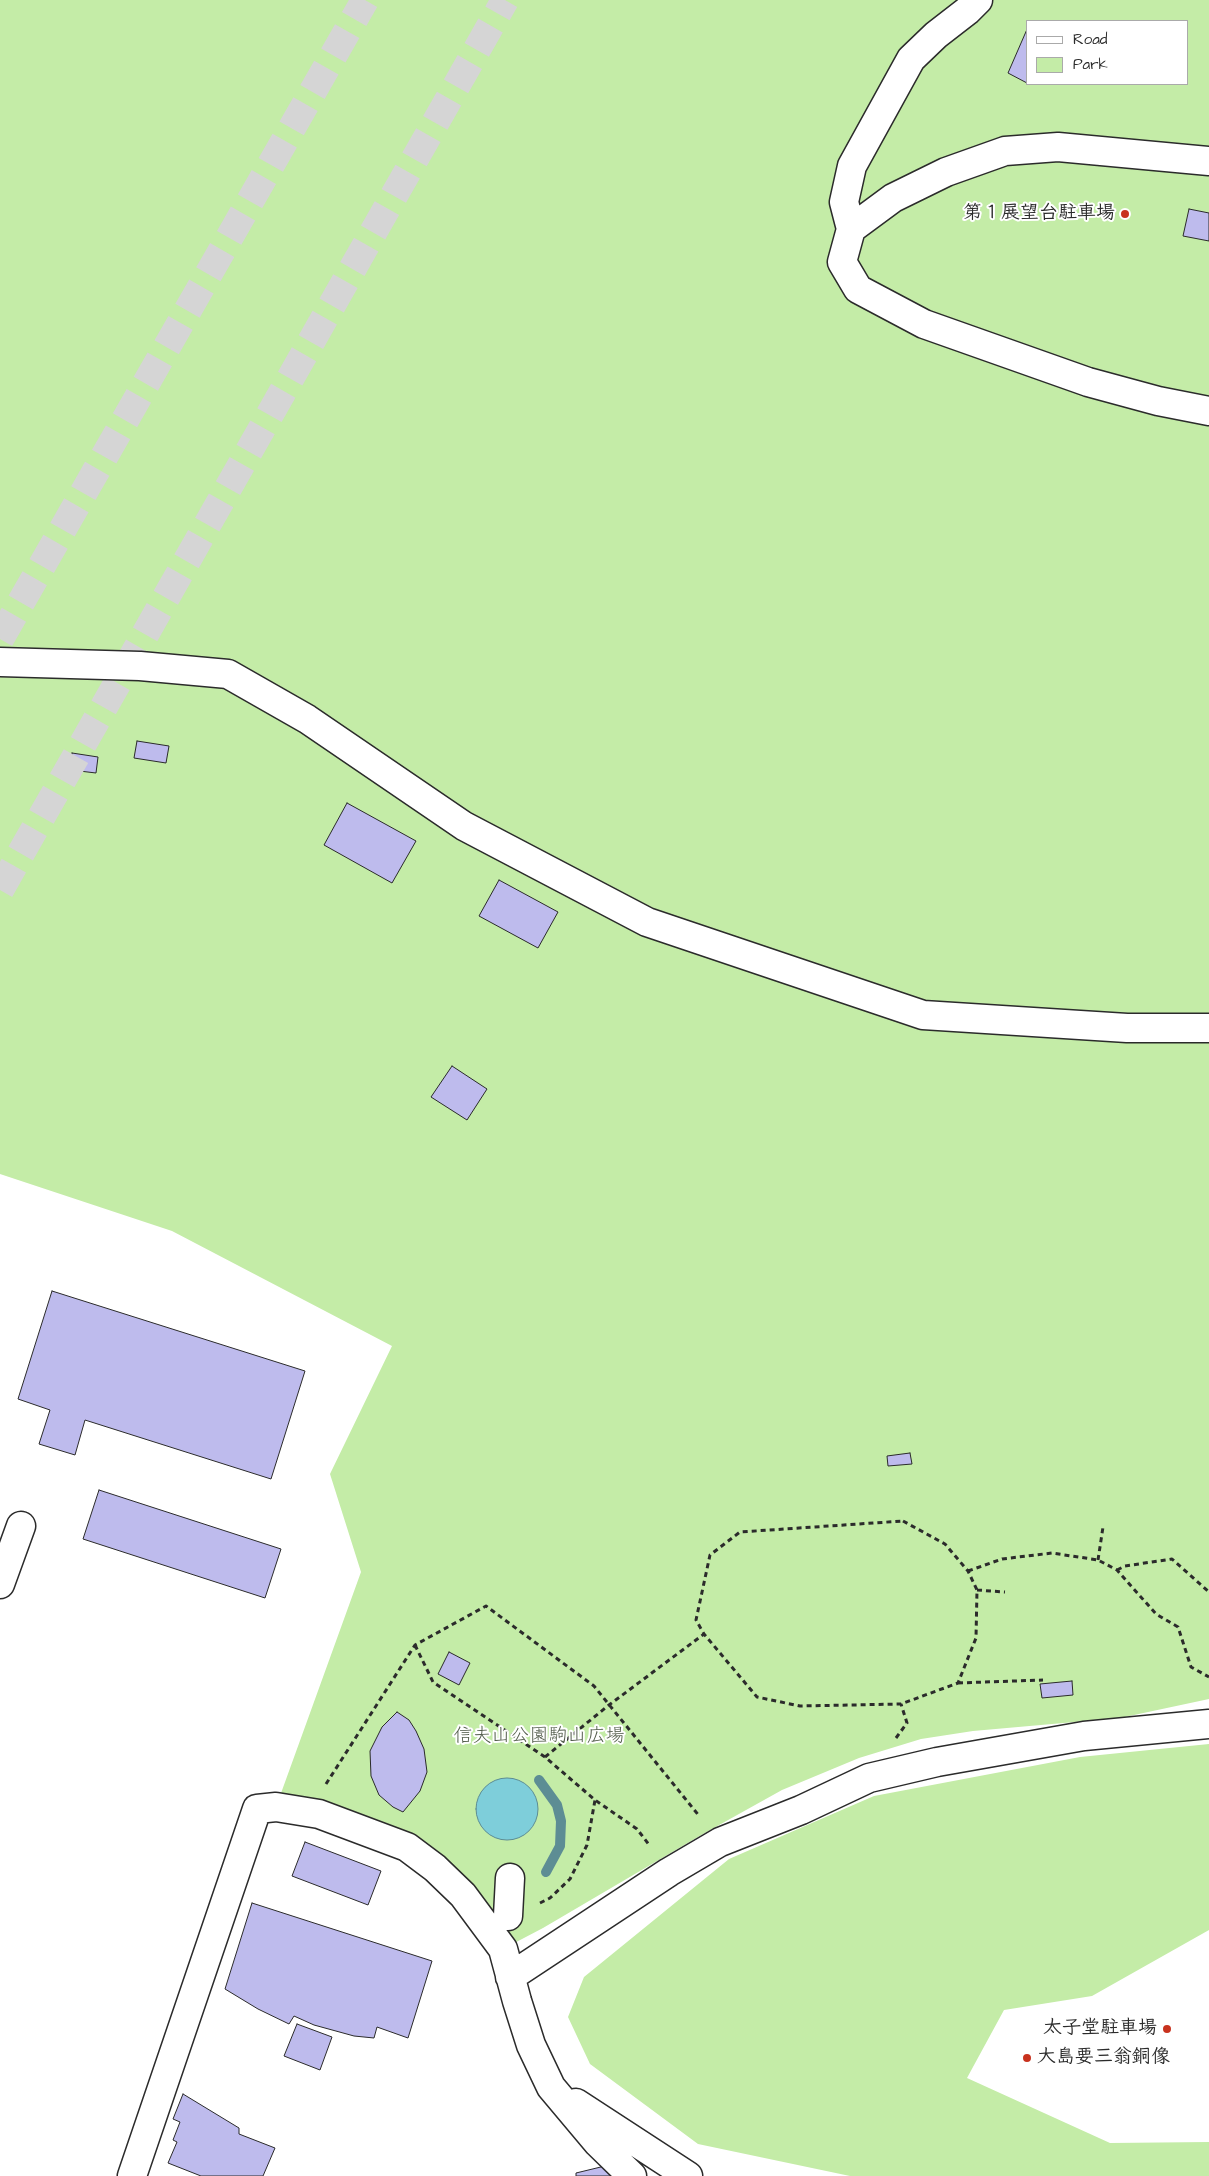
<!DOCTYPE html>
<html>
<head>
<meta charset="utf-8">
<style>
  body { margin:0 }
  #map { position:relative; width:1209px; height:2176px; overflow:hidden; background:#fff; font-family:"Architects Daughter",sans-serif }
  canvas { display:block }
  .legend { position:absolute; left:1026px; top:20px; width:162px; height:65px; box-sizing:border-box; background:#fff; border:1px solid #aaa; margin:0; padding:6px 9px; list-style:none; font-size:15px; color:#2b2b2b }
  .legend li { display:flex; align-items:center; gap:10px; height:25px }
  .legend b { width:25px; border:1px solid #aaa }
</style>
</head>
<body>
<div id="map">
<canvas width="1209" height="2176"></canvas>
<ul class="legend">
<li><b style="height:6px;background:#fff"></b>Road</li>
<li><b style="height:14px;background:#c4eca7"></b>Park</li>
</ul>
</div>
<script>
const c = document.querySelector('canvas').getContext('2d');
c.lineJoin = 'round';
function paint(path, color) { c.fillStyle = color; c.fill(path, 'evenodd'); }
const shape = rows => new Path2D(rows.map(r => 'M' + r).join(''));
function trace(path, color, width, dash) { c.strokeStyle = color; c.lineWidth = width; c.lineCap = dash ? 'butt' : 'round'; c.setLineDash(dash || []); c.stroke(path); }
function drawText(font, color, halo, rows, align = 'center') {
  c.font = font + ' "Architects Daughter","Klee One",sans-serif'; c.lineWidth = 4; c.setLineDash([]); c.textBaseline = 'middle'; c.strokeStyle = halo; c.fillStyle = color; for (const [text, x, y, turn = 0] of rows) {
    c.save(); c.translate(x, y); c.rotate((+turn || 0) * Math.PI / 180); c.textAlign = isNaN(turn) ? turn : align; if (halo) c.strokeText(text, 0, 0); c.fillText(text, 0, 0); c.restore();
  }
}
const green = shape([
  [0,0,1209,0,1209,1699,1120,1718,973,1731,921,1739,859,1758,782,1790,703,1834,543,1928,503,1949,435,1868,276,1807,361,1572,330,1474,392,1346,172,1231,0,1174],
  [1028,21,1188,21,1188,84,1028,84],
  [1209,1744,1209,1930,1092,1996,1004,2010,967,2078,1110,2143,1209,2142,1209,2176,850,2176,698,2144,590,2064,568,2017,584,1977,729,1859,874,1796,1080,1757]
]);
const water = shape([
  '476 1809a31 31 0 1 1 62 0a31 31 0 1 1-62 0Z'
]);
const stream = shape([
  [539,1780,557,1805,561,1821,560,1846,546,1872]
]);
const building = shape([
  [1028,27,1028,82,1027,83,1008,73,1028,27],
  [1189,209,1209,213,1209,241,1183,236,1189,209],
  [137,741,169,746,166,763,134,758,137,741],
  [72,753,98,757,96,773,71,770,72,753],
  [347,803,416,841,392,883,324,845,347,803],
  [499,880,558,912,538,948,479,916,499,880],
  [452,1066,487,1089,467,1120,431,1097,452,1066],
  [52,1291,305,1371,271,1479,85,1420,75,1455,39,1444,50,1410,18,1399,52,1291],
  [910,1453,912,1464,888,1466,887,1456,910,1453],
  [99,1490,281,1549,265,1598,83,1539,99,1490],
  [449,1652,470,1663,459,1685,438,1674,449,1652],
  [1072,1681,1073,1695,1042,1698,1040,1684,1072,1681],
  [397,1712,409,1720,416,1731,424,1749,427,1772,420,1791,403,1812,393,1807,379,1795,371,1776,370,1751,382,1727,397,1712],
  [305,1842,381,1871,368,1905,292,1876,305,1842],
  [252,1903,432,1961,408,2038,377,2027,374,2038,354,2036,314,2025,294,2016,289,2024,258,2009,225,1989,252,1903],
  [297,2024,332,2037,320,2070,284,2056,297,2024],
  [183,2094,239,2128,239,2134,275,2148,263,2176,201,2176,168,2163,177,2142,173,2140,180,2122,173,2119,183,2094],
  [609,2165,622,2176,576,2176,576,2173,609,2165]
]);
const highwayTunnel = shape([
  [0,639,365,0],
  [0,890,505,0]
]);
const path = shape([
  [903,1521,945,1544,968,1571,977,1590,976,1638,958,1683,901,1704,800,1706,757,1697,704,1634,696,1620,710,1555,740,1532,903,1521],
  [1098,1560,1103,1527],
  [1117,1570,1125,1566,1172,1559,1209,1592],
  [968,1571,1002,1559,1052,1553,1098,1560,1117,1570,1156,1614,1178,1627,1191,1667,1209,1677],
  [977,1590,1005,1592],
  [415,1645,433,1682,545,1757,595,1800,637,1829,650,1846],
  [958,1683,1043,1680],
  [896,1738,907,1723,901,1704],
  [545,1757,609,1705,704,1634],
  [326,1784,415,1645,486,1606,594,1686,700,1817],
  [540,1903,550,1898,570,1879,587,1845,595,1800]
]);
const street = shape([
  [978,0,967,11,936,35,911,59,852,166,844,202,851,229,842,262,858,289,924,324,1088,382,1158,401,1209,411],
  [851,229,893,198,946,172,1005,151,1058,147,1209,161],
  [0,662,140,666,228,674,307,719,464,826,647,922,923,1015,1127,1028,1209,1028],
  [0,1584,21,1526],
  [508,1916,510,1878],
  [510,1977,669,1872,720,1842,801,1810,869,1778,937,1762,1084,1736,1209,1724],
  [576,2103,688,2176],
  [132,2176,257,1809,276,1807,319,1814,407,1847,435,1868,463,1895,503,1949,517,2001,531,2045,551,2087,598,2143,632,2176]
]);
const markers = [
  [1125,214,5,"#c8321e"],
  [1167,2029,5,"#c8321e"],
  [1027,2058,5,"#c8321e"]
];
const poiNames = [
  ["第１展望台駐車場",1115,214],
  ["太子堂駐車場",1157,2029],
  ["大島要三翁銅像",1037,2058,"left"]
];
const parkNames = [
  ["信夫山公園駒山広場",539,1737]
];
paint(green, '#c4eca7');
paint(water, '#7eceda');
trace(water, '#5d8d94', 1);
trace(stream, '#5d8d94', 10);
paint(building, '#bebbed');
trace(building, '#2b2b2b', 1);
trace(highwayTunnel, '#d5d5d5', 28, [28, 14]);
trace(street, '#2b2b2b', 31);
trace(path, '#2b2b2b', 3, [5, 4]);
trace(street, '#fff', 28);
for (const [x, y, r, color] of markers) { const dot = new Path2D(); dot.arc(x, y, r, 0, 2 * Math.PI); c.fillStyle = color; c.fill(dot); trace(dot, '#fff', 2); }
drawText('bold 19px', '#2b2b2b', '#fff', poiNames, 'right');
drawText('19px', '#515b4a', '#fff', parkNames);
</script>
</body>
</html>
